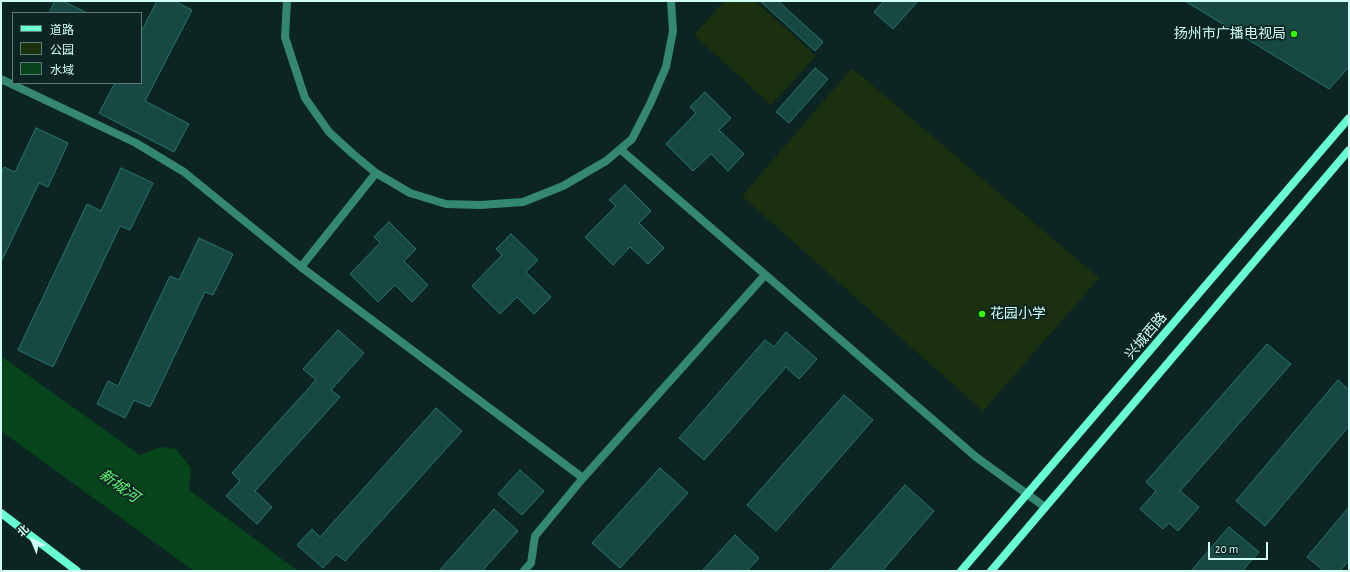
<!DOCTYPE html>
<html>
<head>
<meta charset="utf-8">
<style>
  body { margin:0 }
  #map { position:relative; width:1350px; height:572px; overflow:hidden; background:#0d2522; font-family:"Alegreya Sans","Noto Sans SC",sans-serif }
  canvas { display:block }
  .frame { position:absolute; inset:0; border:2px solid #d1fff6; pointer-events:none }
  .legend { position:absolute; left:12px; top:12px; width:130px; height:72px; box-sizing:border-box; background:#0d2522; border:1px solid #5b7c77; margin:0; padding:5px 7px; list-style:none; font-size:12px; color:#d1fff6 }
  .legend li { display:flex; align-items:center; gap:8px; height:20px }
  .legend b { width:20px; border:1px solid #5b7c77 }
  .north { position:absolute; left:12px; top:520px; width:40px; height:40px; -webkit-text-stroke:3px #0d2522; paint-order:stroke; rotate:316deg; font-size:11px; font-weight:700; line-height:16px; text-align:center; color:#d1fff6 }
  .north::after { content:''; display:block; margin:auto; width:14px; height:18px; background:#d1fff6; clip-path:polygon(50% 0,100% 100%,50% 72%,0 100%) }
  .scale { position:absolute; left:1208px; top:542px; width:60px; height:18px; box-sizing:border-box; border:2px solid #d1fff6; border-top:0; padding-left:5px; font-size:12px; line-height:14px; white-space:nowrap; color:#d1fff6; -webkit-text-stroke:3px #0d2522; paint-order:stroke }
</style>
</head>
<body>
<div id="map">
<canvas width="1350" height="572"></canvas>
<div class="frame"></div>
<ul class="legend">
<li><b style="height:5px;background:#68ffd4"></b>道路</li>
<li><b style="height:11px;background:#1a300f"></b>公园</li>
<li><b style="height:11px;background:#06451b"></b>水域</li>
</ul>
<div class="north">北</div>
<div class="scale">20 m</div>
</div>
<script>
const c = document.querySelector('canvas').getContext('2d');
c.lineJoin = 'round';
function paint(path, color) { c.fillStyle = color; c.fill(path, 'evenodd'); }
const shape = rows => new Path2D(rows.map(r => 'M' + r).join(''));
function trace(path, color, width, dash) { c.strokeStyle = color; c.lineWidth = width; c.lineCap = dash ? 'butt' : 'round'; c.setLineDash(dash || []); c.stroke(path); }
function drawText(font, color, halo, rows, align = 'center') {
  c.font = font + ' "Alegreya Sans","Noto Sans SC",sans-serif'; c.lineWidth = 3.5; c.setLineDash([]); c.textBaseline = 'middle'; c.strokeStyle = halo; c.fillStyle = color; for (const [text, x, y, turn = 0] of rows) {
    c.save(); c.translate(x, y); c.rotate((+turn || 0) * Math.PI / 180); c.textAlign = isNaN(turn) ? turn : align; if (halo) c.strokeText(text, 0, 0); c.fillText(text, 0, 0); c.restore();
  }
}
const green = shape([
  [724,1,755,1,816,56,771,105,694,35],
  [852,68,1099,278,983,411,742,196]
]);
const water = shape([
  [1,356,140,455,160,447,176,449,191,468,189,490,298,571,194,571,1,431]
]);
const building = shape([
  [55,1,63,1,87,13,49,13,55,1],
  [157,1,174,1,192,10,145,101,189,124,174,152,99,113,115,83,141,83,141,32,157,1],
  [760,1,778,1,823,42,815,51,760,1],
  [884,1,918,1,893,29,874,12,884,1],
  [1185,1,1349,1,1349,67,1329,89,1185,1],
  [815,68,828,79,789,123,776,112,815,68],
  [705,92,731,118,719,130,744,154,728,171,711,154,693,171,666,144,696,113,690,107,705,92],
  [36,128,68,143,48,187,39,183,1,262,1,174,4,167,15,172,36,128],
  [121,168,153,183,130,230,120,226,53,367,18,350,87,204,101,211,121,168],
  [625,185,651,211,639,223,664,248,648,264,630,247,613,265,585,237,616,206,609,200,625,185],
  [389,222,416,249,404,261,428,285,412,302,395,285,378,302,350,274,380,243,374,237,389,222],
  [511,234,538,260,526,272,551,297,534,314,517,297,500,314,472,286,502,255,496,249,511,234],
  [199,238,233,254,213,295,205,292,150,407,134,400,125,418,97,404,108,381,118,386,170,276,179,280,199,238],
  [338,330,364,353,331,390,340,397,255,491,272,507,257,524,226,496,240,481,232,473,316,380,303,369,338,330],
  [786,332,817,359,799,379,786,367,704,460,679,438,765,340,774,347,786,332],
  [1267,344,1291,364,1180,491,1199,507,1178,531,1169,523,1163,529,1140,509,1156,491,1146,482,1267,344],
  [1338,380,1349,390,1349,426,1265,526,1236,501,1338,380],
  [844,395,873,420,776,531,747,505,844,395],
  [436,408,462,431,345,561,336,554,323,568,297,545,312,529,320,537,436,408],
  [660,468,688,493,620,568,592,543,660,468],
  [520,470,544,491,522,515,498,494,520,470],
  [905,485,934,511,882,571,829,571,905,485],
  [1349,507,1349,560,1340,571,1324,571,1307,557,1349,507],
  [494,509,518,531,482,571,439,571,494,509],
  [1229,527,1259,552,1242,571,1191,571,1229,527],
  [735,535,759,558,747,571,702,571,735,535]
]);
const lane = shape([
  [287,1,285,37,296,71,305,98,329,132,353,154,376,173,410,193,446,204,480,205,523,202,563,186,606,161,632,139,650,104,666,67,673,31,671,1],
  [1,79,136,143,184,172,301,267,583,478],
  [620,149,976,457,1045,507],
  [301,267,376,173],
  [524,571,531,563,535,536,583,478,765,275]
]);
const secondary = shape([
  [1,513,77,571],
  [961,571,1349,118],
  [991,571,1349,150]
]);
const markers = [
  [1294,34,4,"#34fc00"],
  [982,314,4,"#34fc00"]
];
const poiNames = [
  ["扬州市广播电视局",1286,34],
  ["花园小学",990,314,"left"]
];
const streetNames = [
  ["兴城西路",1146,336,-50]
];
const waterNames = [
  ["新城河",119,486,36]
];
paint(green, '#1a300f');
paint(water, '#06451b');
paint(building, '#174843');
trace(building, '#27766d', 1);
trace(lane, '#348871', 8);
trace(secondary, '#68ffd4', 8);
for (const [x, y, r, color] of markers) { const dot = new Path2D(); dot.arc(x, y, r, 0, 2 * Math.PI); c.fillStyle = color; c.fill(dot); trace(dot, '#0d2522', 1.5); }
drawText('14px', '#d1fff6', '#0d2522', poiNames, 'right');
drawText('14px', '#d1fff6', '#0d2522', streetNames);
drawText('italic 15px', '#5fff78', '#0d2522', waterNames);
</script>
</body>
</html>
